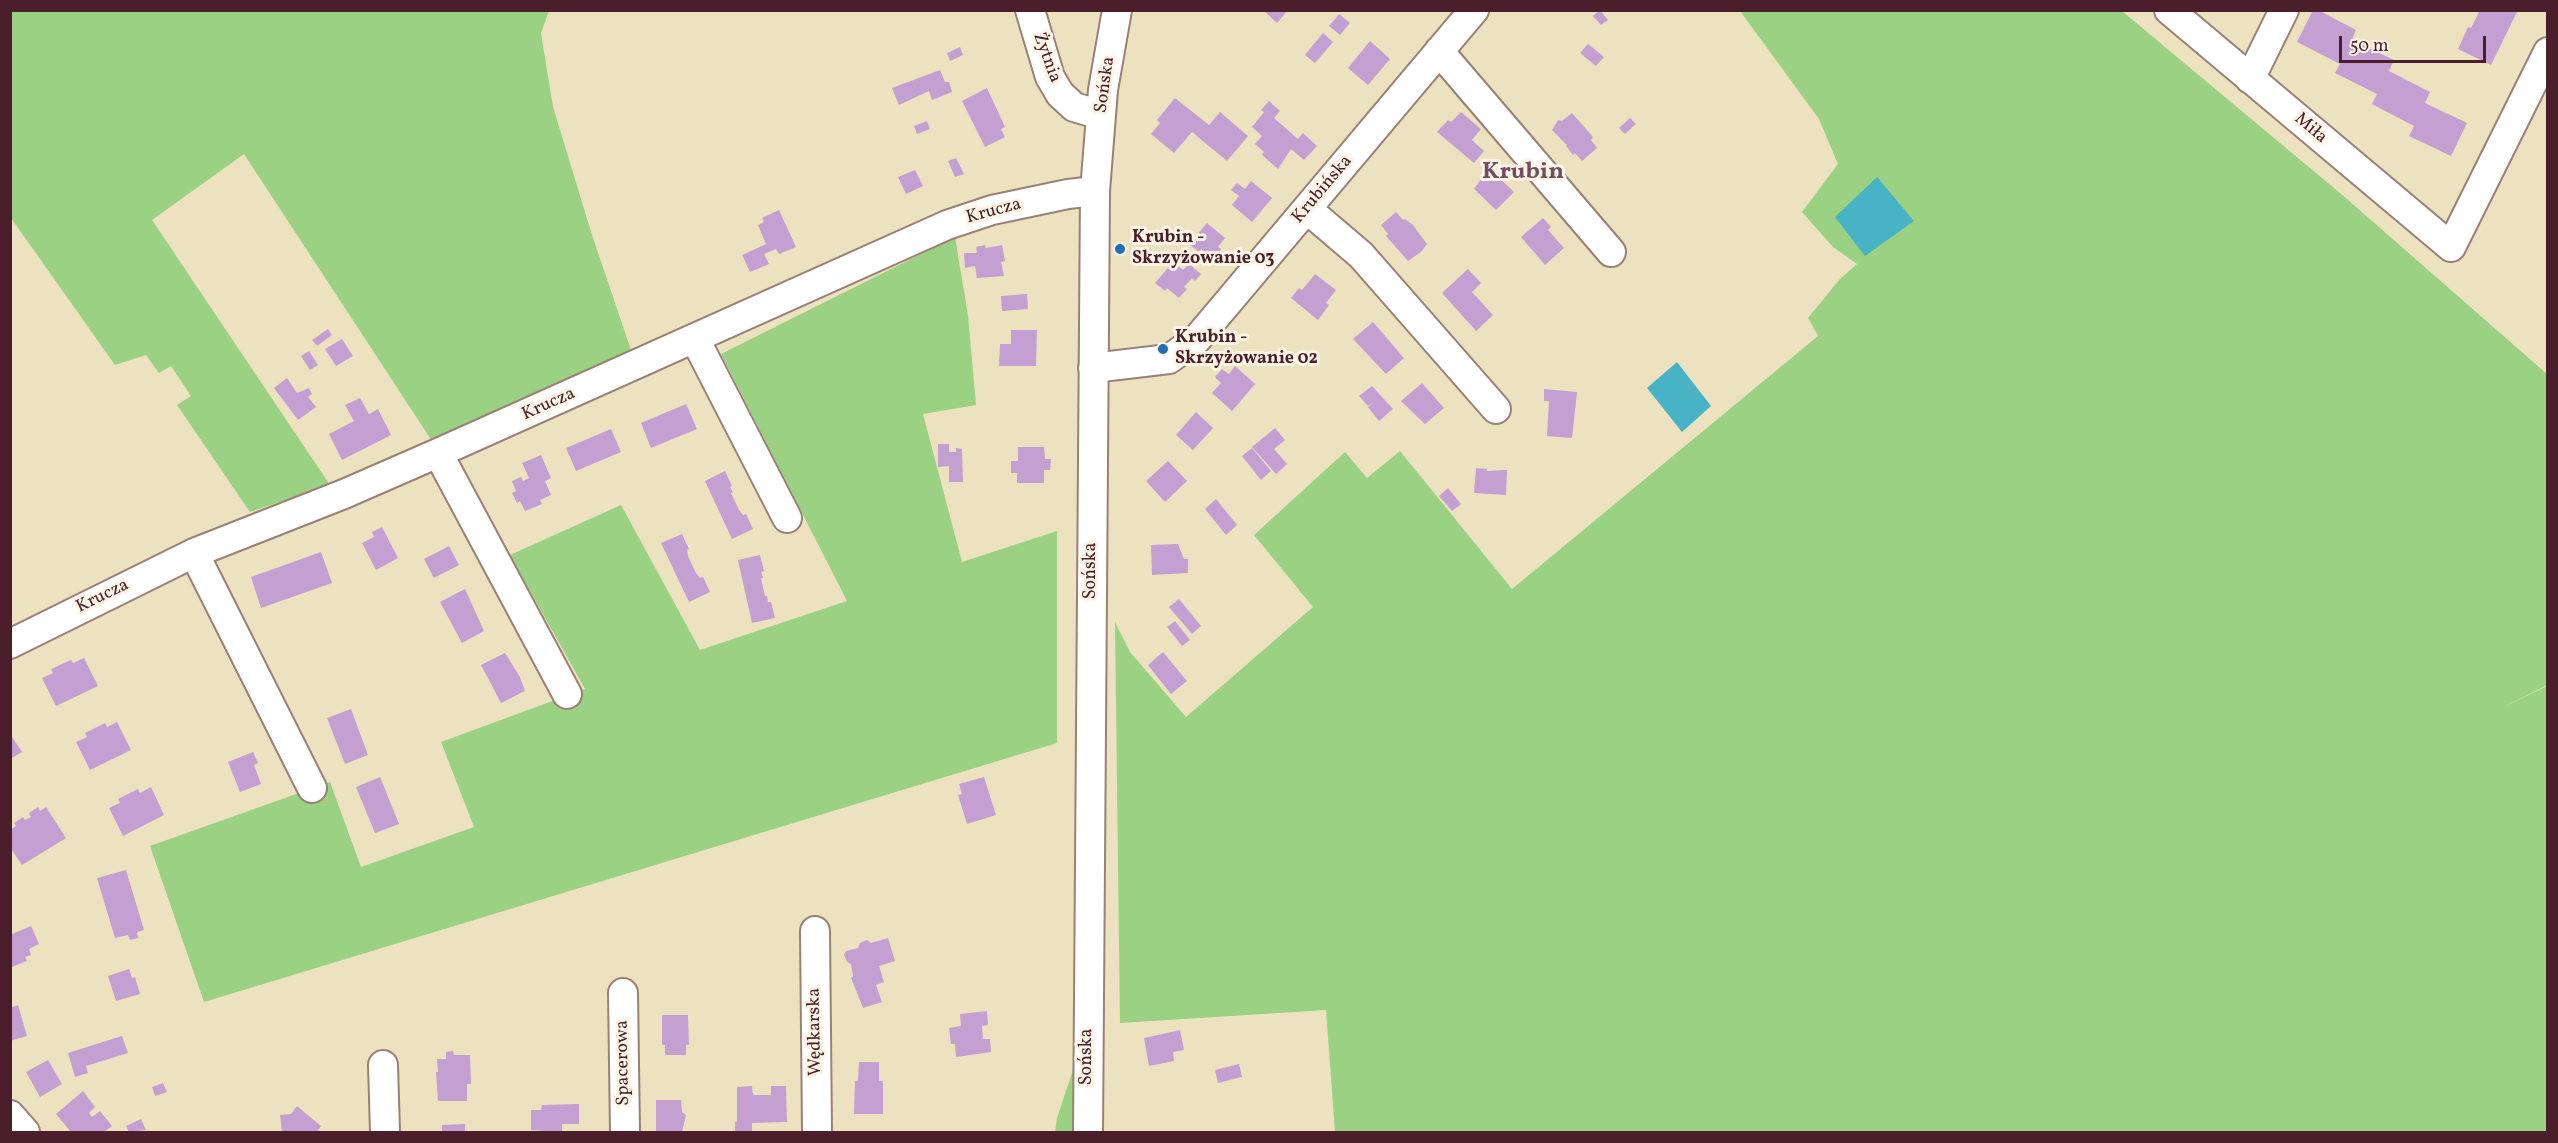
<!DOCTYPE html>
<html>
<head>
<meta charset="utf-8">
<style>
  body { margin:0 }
  #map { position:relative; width:2558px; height:1143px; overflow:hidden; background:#ece2c0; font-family:Vollkorn,serif }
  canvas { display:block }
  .frame { position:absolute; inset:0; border:12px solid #4a1f2b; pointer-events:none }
  .scale { position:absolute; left:2339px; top:36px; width:147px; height:27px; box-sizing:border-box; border:3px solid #4a1f2b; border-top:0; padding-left:8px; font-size:18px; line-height:21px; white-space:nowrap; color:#4a1f2b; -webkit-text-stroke:4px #fcf5e5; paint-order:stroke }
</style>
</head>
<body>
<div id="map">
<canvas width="2558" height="1143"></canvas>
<div class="frame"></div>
<div class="scale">50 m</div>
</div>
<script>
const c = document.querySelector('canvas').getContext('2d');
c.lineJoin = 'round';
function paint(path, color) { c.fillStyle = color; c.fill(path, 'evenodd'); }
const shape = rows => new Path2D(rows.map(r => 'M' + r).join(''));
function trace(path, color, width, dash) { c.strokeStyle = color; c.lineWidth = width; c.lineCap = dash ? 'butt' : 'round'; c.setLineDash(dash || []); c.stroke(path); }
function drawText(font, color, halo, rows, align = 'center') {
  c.font = font + ' Vollkorn,serif'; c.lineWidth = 6; c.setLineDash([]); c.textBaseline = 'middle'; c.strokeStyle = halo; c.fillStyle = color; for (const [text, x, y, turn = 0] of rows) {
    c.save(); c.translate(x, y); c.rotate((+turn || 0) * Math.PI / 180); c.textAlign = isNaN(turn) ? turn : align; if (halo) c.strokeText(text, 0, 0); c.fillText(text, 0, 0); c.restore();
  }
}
const green = shape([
  [10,11,549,11,541,33,553,107,592,235,632,353,432,441,244,154,152,220,330,485,250,512,177,405,191,396,171,366,159,373,146,355,115,365,11,218],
  [1740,11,2122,11,2347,199,2547,374,2547,685,2502,708,2547,686,2547,1132,1335,1132,1326,1010,1120,1023,1115,622,1130,652,1186,717,1313,607,1254,535,1345,452,1367,478,1400,451,1512,589,1818,336,1820,339,1808,318,1840,279,1857,264,1833,247,1802,212,1838,164,1819,119],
  [955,237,968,315,976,405,923,414,962,562,1057,531,1057,743,204,1002,150,846,330,782,361,867,474,827,441,742,585,689,510,555,621,505,700,650,847,601,721,354],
  [1075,1019,1076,1127,1073,1132,1055,1132,1057,1118,1073,1070]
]);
const water = shape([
  [1877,177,1914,221,1865,256,1835,217],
  [1677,362,1711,406,1682,432,1647,388]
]);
const building = shape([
  [1263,10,1288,10,1277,23],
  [1600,10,1608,20,1601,25,1593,16],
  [2313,10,2318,10,2356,30,2352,40,2394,60,2389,71,2430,92,2425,103,2467,123,2451,156,2409,136,2414,126,2372,104,2377,94,2335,73,2340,64,2297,42],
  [2480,10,2518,10,2491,65,2458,49,2468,27,2471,28],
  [1339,14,1350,23,1340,35,1329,26],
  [1323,33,1333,42,1315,63,1305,55],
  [1370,41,1390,59,1368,85,1348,68],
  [1588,44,1604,57,1596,66,1580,53],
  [960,47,963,55,950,61,947,53],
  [940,70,945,82,949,82,952,92,932,100,929,91,899,105,892,88],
  [987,88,1005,127,1001,129,1005,137,985,147,962,101],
  [1175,98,1209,125,1220,112,1248,136,1227,161,1192,132,1174,153,1151,134,1160,123,1157,120],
  [1269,101,1280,111,1274,118,1298,139,1303,133,1317,146,1304,160,1291,149,1278,169,1262,155,1264,152,1255,144,1262,136,1252,127,1264,112,1261,110],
  [1461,112,1481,129,1472,140,1484,151,1474,163,1437,132,1448,120,1451,122],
  [1572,113,1593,137,1591,140,1597,148,1582,161,1575,153,1573,155,1566,146,1567,145,1552,130,1558,120,1562,121],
  [1630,118,1636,124,1625,134,1619,128],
  [927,121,930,129,917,134,914,126],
  [956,158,964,174,955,177,948,161],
  [1489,168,1514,192,1496,210,1474,189],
  [915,170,923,186,906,194,898,177],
  [1251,181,1272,198,1252,222,1232,205,1239,196,1231,190,1237,183,1245,189],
  [779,210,796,247,779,254,776,249,764,254,769,264,750,272,742,255,766,244,758,225,764,222,762,218],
  [1396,212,1403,220,1405,219,1413,225,1427,244,1421,252,1408,261,1386,236,1388,234,1381,225],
  [1543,218,1551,227,1548,230,1564,248,1545,265,1521,237],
  [1207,223,1225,238,1218,247,1221,249,1213,259,1201,249,1199,252,1189,244],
  [985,245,986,248,1002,245,1005,261,1001,262,1004,276,977,278,975,266,965,268,964,253,977,253,976,247],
  [1173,262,1183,270,1189,264,1201,274,1195,281,1192,278,1184,287,1187,289,1179,298,1167,288,1165,291,1155,283],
  [1468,269,1481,283,1472,292,1493,315,1476,331,1442,293],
  [1315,274,1336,290,1326,303,1329,305,1318,320,1291,298,1299,288,1302,290],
  [1027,294,1028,309,1002,311,1001,296],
  [1373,322,1404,358,1386,374,1353,339],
  [328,329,332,335,317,346,312,340],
  [1011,330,1037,330,1036,366,999,366,1000,344,1011,344],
  [342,339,353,356,336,366,325,349],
  [309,351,318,365,310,370,301,356],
  [1235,366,1255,384,1232,411,1212,393,1221,383,1215,377,1222,369,1229,374],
  [287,378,297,393,309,388,312,394,308,397,316,407,298,420,274,388],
  [1422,383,1444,408,1425,424,1401,401],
  [1372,386,1393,409,1379,421,1368,407,1375,401,1368,406,1359,396],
  [1544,389,1577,392,1572,438,1547,436,1549,401,1544,401],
  [360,398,369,414,378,409,391,435,342,460,329,434,354,421,345,405],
  [686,404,697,429,651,448,641,423],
  [1196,412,1213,428,1193,450,1176,435],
  [1275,428,1285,440,1274,449,1287,464,1276,474,1252,447],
  [611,429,621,452,576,471,566,448],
  [938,444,949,444,949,452,956,452,956,448,962,449,963,482,949,482,949,466,938,467],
  [1018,447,1044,447,1045,459,1051,459,1050,470,1044,470,1044,483,1017,483,1017,473,1011,473,1011,461,1018,461],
  [1252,448,1271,471,1261,480,1242,456],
  [541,455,551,478,545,481,551,495,540,500,542,504,525,511,520,501,517,503,512,493,516,491,512,481,521,477,523,481,529,478,522,463],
  [1168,461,1187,481,1165,502,1146,481],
  [1476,468,1487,469,1487,471,1507,470,1506,495,1474,493],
  [725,471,732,486,730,487,733,492,731,493,739,510,743,515,746,514,753,529,732,539,705,481],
  [1448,488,1461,504,1452,511,1439,496],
  [1216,499,1237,525,1226,535,1205,509],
  [382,527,398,558,376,570,362,543,374,537,372,532],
  [682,534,689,549,687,550,688,556,696,573,700,578,703,577,710,592,689,602,661,543],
  [1178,544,1184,559,1188,559,1188,573,1152,575,1151,545],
  [449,546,459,565,434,578,424,559],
  [321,552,332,583,261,608,251,577],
  [760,555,764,571,761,572,763,578,761,578,765,596,767,596,768,602,771,602,775,618,752,623,738,560],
  [465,589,484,631,462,643,440,602],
  [1179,599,1201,626,1192,634,1169,607],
  [1175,621,1190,640,1182,646,1167,627],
  [1163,652,1187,681,1171,694,1148,665],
  [505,653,520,677,525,691,501,703,481,665],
  [84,658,98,686,56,706,42,678,53,673,51,669,71,660,73,663],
  [351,709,368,755,345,764,327,718],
  [117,722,131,750,90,770,76,742,87,737,85,733,105,723,107,727],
  [10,734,22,752,10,759],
  [253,752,258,763,254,765,261,784,240,792,228,762],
  [380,777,399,824,375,833,356,787],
  [984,777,996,815,967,824,958,795,962,794,959,784],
  [151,787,164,815,123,836,109,808,120,803,118,799,138,789,140,793],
  [38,807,40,811,46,807,66,838,22,865,10,847,10,830,16,826,14,823,23,817,25,820,31,817,29,813],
  [126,870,144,930,137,932,138,938,130,940,128,935,115,938,97,878],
  [31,926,39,944,29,949,31,955,25,957,27,961,12,967,10,935],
  [888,938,895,961,879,966,884,982,876,985,882,1002,863,1008,851,978,853,976,851,964,847,962,844,955,846,951,858,948,860,943,867,940,871,943],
  [129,969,132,978,135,977,140,994,116,1001,108,976],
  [18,1005,27,1036,10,1041,10,1008],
  [987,1011,988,1025,982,1026,983,1039,990,1039,991,1052,956,1057,955,1044,951,1044,949,1028,961,1026,960,1014],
  [662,1015,688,1015,689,1045,686,1045,686,1055,665,1055,665,1045,662,1045],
  [1180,1030,1184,1050,1173,1052,1174,1061,1149,1066,1144,1038],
  [122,1036,128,1053,86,1066,88,1073,75,1077,68,1053],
  [453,1051,454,1055,470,1055,471,1084,467,1084,467,1101,438,1101,436,1072,438,1072,437,1059,446,1059,446,1052],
  [48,1060,62,1084,40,1097,26,1072],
  [859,1062,879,1062,879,1081,883,1081,883,1114,854,1114,855,1081,858,1081],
  [1239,1064,1242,1077,1218,1083,1215,1070],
  [163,1083,167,1092,155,1096,152,1087],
  [752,1086,753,1095,771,1095,771,1086,786,1086,787,1122,752,1123,752,1132,735,1132,735,1122,737,1122,737,1087],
  [83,1091,95,1107,89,1113,92,1117,100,1111,112,1126,104,1132,71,1132,56,1114],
  [656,1100,681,1100,682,1112,686,1115,682,1132,656,1132],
  [579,1104,579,1124,562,1124,562,1132,531,1130,531,1110,541,1110,542,1105],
  [297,1106,321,1126,317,1132,282,1132,280,1115,291,1114],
  [141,1119,146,1130,129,1132,126,1126],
  [465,1124,465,1132,442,1132,442,1125]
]);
const minor = shape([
  [1030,10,1050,77,1060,94,1074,107,1101,115],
  [2169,10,2451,247,2548,52],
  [1439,51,1611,252],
  [2250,79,2284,10],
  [1307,209,1361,255,1496,409],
  [695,339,787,518],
  [1093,368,1169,359,1197,339,1474,10],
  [438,453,567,694],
  [194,553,312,788],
  [10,644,194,553,344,494,438,453,947,225,992,210,1068,194,1095,191],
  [815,931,817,1132],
  [623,993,625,1132],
  [383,1065,385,1132],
  [10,1115,25,1132],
  [1088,1132,1095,191,1103,90,1117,10]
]);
const markers = [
  [1120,249,6,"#1f6fb2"],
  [1163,349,6,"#1f6fb2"]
];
const streetNames = [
  ["Żytnia",1046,58,70],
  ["Sońska",1106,85,-82],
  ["Miła",2310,129,40],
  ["Krubińska",1323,190,-50],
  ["Krucza",994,212,-15],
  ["Krucza",549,405,-24],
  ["Sońska",1092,571,-90],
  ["Krucza",103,597,-26],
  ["Wędkarska",816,1032,-91],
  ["Sońska",1088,1057,-90],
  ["Spacerowa",624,1063,-91]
];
const poiNames = [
  ["Krubin -",1132,239],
  ["Skrzyżowanie 03",1132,260],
  ["Krubin -",1175,339],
  ["Skrzyżowanie 02",1175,360]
];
const districtNames = [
  ["Krubin",1523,174]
];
paint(green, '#9bd182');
paint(water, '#48b3c5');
paint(building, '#c49fd2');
trace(minor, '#9b8076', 32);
trace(minor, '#fff', 28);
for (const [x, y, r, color] of markers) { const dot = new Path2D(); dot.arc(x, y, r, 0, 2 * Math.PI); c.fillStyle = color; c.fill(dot); trace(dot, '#fcf5e5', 2); }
drawText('18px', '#4a1f2b', '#fcf5e5', streetNames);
drawText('bold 18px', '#4a1f2b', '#fcf5e5', poiNames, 'left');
drawText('bold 24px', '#754c65', '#fcf5e5', districtNames);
</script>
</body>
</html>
